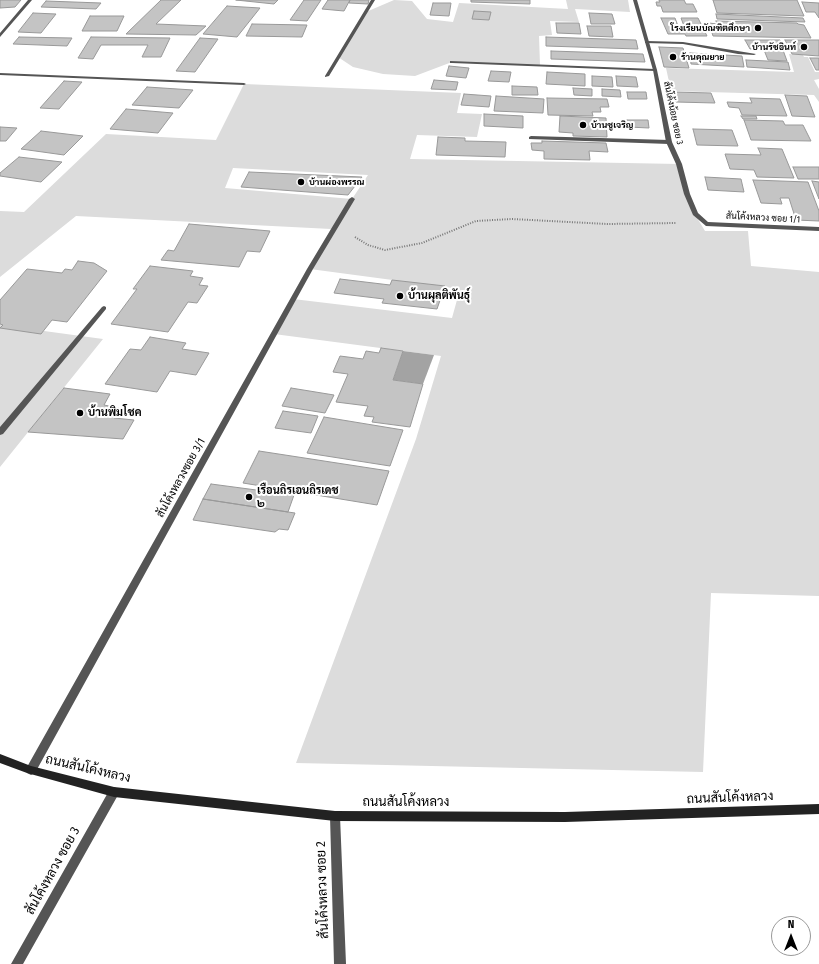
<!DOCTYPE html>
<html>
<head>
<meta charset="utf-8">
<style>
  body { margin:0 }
  #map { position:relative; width:819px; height:964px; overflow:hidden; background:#fff; font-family:"Fira Sans Condensed",sans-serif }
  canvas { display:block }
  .north { position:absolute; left:771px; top:916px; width:40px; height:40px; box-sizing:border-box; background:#fff; border:1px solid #999; border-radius:50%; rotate:0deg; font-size:11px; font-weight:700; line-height:16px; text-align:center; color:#000 }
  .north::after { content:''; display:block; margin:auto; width:14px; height:18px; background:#000; clip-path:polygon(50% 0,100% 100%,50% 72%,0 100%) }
</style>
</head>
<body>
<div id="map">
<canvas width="819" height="964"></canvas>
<div class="north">N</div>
</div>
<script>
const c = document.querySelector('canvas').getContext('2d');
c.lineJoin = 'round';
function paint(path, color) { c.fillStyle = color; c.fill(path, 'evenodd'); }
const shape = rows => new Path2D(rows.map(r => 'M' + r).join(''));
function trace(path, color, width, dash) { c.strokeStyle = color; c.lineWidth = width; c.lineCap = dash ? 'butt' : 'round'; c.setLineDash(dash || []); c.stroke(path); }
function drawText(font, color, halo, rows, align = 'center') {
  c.font = font + ' "Fira Sans Condensed",Sarabun,sans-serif'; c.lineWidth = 4; c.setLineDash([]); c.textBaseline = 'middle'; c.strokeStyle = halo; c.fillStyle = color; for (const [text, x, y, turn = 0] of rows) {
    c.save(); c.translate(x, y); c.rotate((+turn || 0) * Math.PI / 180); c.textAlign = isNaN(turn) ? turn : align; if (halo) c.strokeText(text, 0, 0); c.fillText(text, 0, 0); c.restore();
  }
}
const green = shape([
  [394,0,412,1,427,19,453,22,459,3,568,9,566,0,628,0,630,12,575,9,579,22,550,21,552,35,539,36,540,65,452,62,415,76,383,74,353,67,338,57,366,12],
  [789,54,803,55,804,57,808,57,815,72,819,72,819,79,814,80,819,89,819,102,814,95,671,91,666,68,794,72],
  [244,84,461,93,457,113,482,114,477,137,417,135,410,159,679,164,693,211,705,231,748,231,751,266,819,272,819,596,711,593,703,772,296,763,416,439,441,356,274,334,293,299,452,318,460,289,310,269,331,229,76,216,0,277,0,211,24,212,106,134,216,140],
  [233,168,368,175,352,199,225,188],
  [0,325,103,339,0,467]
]);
const water = shape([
  [403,351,434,355,423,384,393,380]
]);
const building = shape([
  [0,0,21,0,15,7,0,8,0,0],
  [161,0,181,0,156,24,206,26,196,35,126,34,161,0],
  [236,0,278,0,274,4,236,0],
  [304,0,321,0,307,21,290,20,304,0],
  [328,0,350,0,344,11,322,9,328,0],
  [350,0,369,0,368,4,349,3,350,0],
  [471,0,530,0,530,4,471,2,471,0],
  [659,0,684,0,686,4,693,4,697,12,663,12,661,6,657,6,656,2,660,2,659,0],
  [713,0,797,0,804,16,717,13,713,0],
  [46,1,101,3,96,9,41,7,46,1],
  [802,2,819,3,819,18,815,12,806,12,802,2],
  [433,3,451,3,449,16,430,15,433,3],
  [227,6,260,8,237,37,203,34,227,6],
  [474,11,491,12,489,20,472,19,474,11],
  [33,13,56,14,41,33,18,32,33,13],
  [589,13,612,14,615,24,591,24,589,13],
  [716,14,803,18,805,22,717,19,716,14],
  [90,16,124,16,117,31,82,31,90,16],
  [661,18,675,18,678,26,684,26,681,18,698,18,707,36,686,36,685,34,668,34,661,18],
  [716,21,797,23,798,24,804,25,811,38,713,36,709,23,717,24,716,21],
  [556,23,579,23,581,34,557,33,556,23],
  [252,24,307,25,302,37,246,36,252,24],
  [587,26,611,26,613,37,589,36,587,26],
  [19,37,72,38,67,46,13,44,19,37],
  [91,37,170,38,161,57,142,57,148,45,101,45,93,59,78,58,91,37],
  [546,37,636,40,638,49,546,46,546,37],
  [200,38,218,39,195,72,176,71,200,38],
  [745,40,780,40,786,49,750,49,745,40],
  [785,40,819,40,819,56,792,54,785,40],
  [659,47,683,48,689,68,664,67,659,47],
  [764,50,783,50,787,61,768,60,764,50],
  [551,51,643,54,645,62,551,59,551,51],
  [690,53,742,56,744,67,691,64,690,53],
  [810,58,819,58,819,70,816,70,810,58],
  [746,60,788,62,790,70,747,67,746,60],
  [449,66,469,68,466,78,446,76,449,66],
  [491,71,511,72,509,82,488,81,491,71],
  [547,72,585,74,585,86,546,84,547,72],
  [592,76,612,77,613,87,592,86,592,76],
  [616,76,636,77,638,87,617,86,616,76],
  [434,80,458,82,456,90,431,89,434,80],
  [64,81,82,82,59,109,40,108,64,81],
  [512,86,537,87,538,95,512,95,512,86],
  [147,87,193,90,179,108,132,105,147,87],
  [573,88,592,89,592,96,574,95,573,88],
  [602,89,620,90,621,97,602,96,602,89],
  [627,92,646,92,647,99,628,99,627,92],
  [674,92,711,93,715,103,676,102,674,92],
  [464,94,491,96,489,107,461,105,464,94],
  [785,95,807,96,815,117,792,116,785,95],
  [496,96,544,99,543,113,494,111,496,96],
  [547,98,607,99,609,107,600,107,601,112,592,112,593,116,548,115,547,98],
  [750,98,780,99,787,116,742,115,739,108,729,107,727,102,752,103,750,98],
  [126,109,173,113,158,133,110,129,126,109],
  [484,114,523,116,523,128,484,126,484,114],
  [560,116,606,118,607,137,573,136,573,133,559,132,560,116],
  [741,116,756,116,757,119,743,119,741,116],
  [627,120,648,120,649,128,628,127,627,120],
  [744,120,783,121,785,125,803,125,811,141,751,140,744,120],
  [0,127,17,128,6,141,0,141,0,127],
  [693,129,732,130,738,146,697,145,693,129],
  [41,131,83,136,64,155,21,149,41,131],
  [438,137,465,138,465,141,506,142,505,157,436,155,438,137],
  [542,141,606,143,608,152,589,151,590,160,544,159,544,151,532,150,531,143,542,143,542,141],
  [758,148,782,149,794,178,757,177,754,170,730,169,725,154,761,155,758,148],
  [19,157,62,162,41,182,0,176,0,173,19,157],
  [793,167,819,167,819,179,798,179,793,167],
  [249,172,362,177,348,195,241,187,249,172],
  [705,177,741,179,744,192,708,190,705,177],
  [753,180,808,182,819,211,819,221,796,220,789,198,780,198,782,204,761,203,753,180],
  [812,181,819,182,819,199,812,181],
  [189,224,270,231,260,252,247,251,239,267,161,260,168,250,174,251,189,224],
  [78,261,94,263,107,271,67,322,52,320,41,334,0,328,3,325,0,324,0,300,27,269,62,273,65,269,72,270,78,261],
  [150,266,193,271,190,276,203,278,199,285,208,286,197,303,188,302,168,332,111,324,137,289,133,289,150,266],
  [340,279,390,285,392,280,445,286,437,309,382,303,384,299,334,293,340,279],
  [150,337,186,343,182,349,209,353,196,375,170,371,157,392,105,384,130,349,141,350,150,337],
  [381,348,403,351,393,380,423,384,410,427,372,422,374,417,364,416,368,406,336,402,348,374,333,372,340,356,363,359,366,351,379,353,381,348],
  [64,388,110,394,104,405,119,408,114,418,134,420,123,439,28,432,64,388],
  [291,388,334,395,325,413,282,406,291,388],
  [283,411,318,416,311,433,275,428,283,411],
  [324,417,403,430,390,466,307,453,324,417],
  [259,451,389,471,377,505,243,483,259,451],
  [211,484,294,495,288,512,203,499,211,484],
  [203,499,288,512,295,513,288,530,279,529,275,532,193,520,203,499]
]);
const path = shape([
  [355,237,368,245,385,250,422,243,476,221,512,219,607,224,676,223]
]);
const lane = shape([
  [371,0,375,0,329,76,325,77,325,76,371,0],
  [647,41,683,42,756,54,754,55,738,54,683,44,645,43,645,41,647,41],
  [450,61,655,69,657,70,655,71,452,63,450,63,450,61],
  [0,73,244,83,246,84,244,85,0,75,0,73],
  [531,136,669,140,672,142,669,144,529,139,529,137,531,136],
  [104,306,106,307,106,309,3,434,0,435,0,427,102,307,104,306]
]);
const street = shape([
  [28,0,32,0,0,37,0,33,28,0],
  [633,0,637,0,657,70,672,142,682,164,690,194,698,213,708,222,819,227,819,231,706,226,693,215,684,194,676,164,666,142,653,70,633,0],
  [352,197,355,199,313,269,35,773,31,775,27,773,26,770,27,767,307,269,349,199,352,197],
  [114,787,118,789,119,792,118,795,23,964,11,964,110,789,114,787],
  [335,811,339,813,340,816,346,964,334,964,330,816,331,813,335,811]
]);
const secondary = shape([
  [0,754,31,766,114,787,335,811,565,812,819,804,819,814,565,822,335,821,114,797,27,773,0,763,0,754]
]);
const markers = [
  [758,28,4,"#000"],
  [804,47,4,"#000"],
  [673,57,4,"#000"],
  [583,125,4,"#000"],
  [301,182,4,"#000"],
  [400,296,4,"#000"],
  [80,413,4,"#000"],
  [249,497,4,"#000"]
];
const farPoinames = [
  ["โรงเรียนบัณฑิตศึกษา",750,28,"right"],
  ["บ้านรัชอินท์",796,47,"right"],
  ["ร้านคุณยาย",681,57],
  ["บ้านชูเจริญ",591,125],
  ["บ้านผ่องพรรณ",309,182]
];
const farStreetnames = [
  ["สันโค้งน้อย ซอย 3",673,113,78],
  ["สันโค้งหลวง ซอย 1/1",763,218,3]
];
const poiNames = [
  ["บ้านผุลติพันธ์ุ",408,296],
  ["บ้านพิมโชค",88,413],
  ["เรือนถิรเอนถิรเดช",257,491],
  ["๒",257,504]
];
const streetNames = [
  ["สันโค้งหลวงซอย 3/1",181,478,-61]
];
const nearStreetnames = [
  ["ถนนสันโค้งหลวง",88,769,13],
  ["ถนนสันโค้งหลวง",730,798,-2],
  ["ถนนสันโค้งหลวง",406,802],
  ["สันโค้งหลวง ซอย 3",53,871,-61],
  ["สันโค้งหลวง ซอย 2",323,890,-92]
];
paint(green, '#dcdcdc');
paint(water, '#a3a3a3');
paint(building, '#c4c4c4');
trace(building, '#999', 1);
trace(path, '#777', 2, [1, 1.5]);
paint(lane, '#555');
paint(street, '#555');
paint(secondary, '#222');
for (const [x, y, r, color] of markers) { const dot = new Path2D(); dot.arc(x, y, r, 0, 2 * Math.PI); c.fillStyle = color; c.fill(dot); trace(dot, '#fff', 1.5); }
drawText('bold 9px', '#000', '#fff', farPoinames, 'left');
drawText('9px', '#000', '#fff', farStreetnames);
drawText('bold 11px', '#000', '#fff', poiNames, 'left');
drawText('11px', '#000', '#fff', streetNames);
drawText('13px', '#000', '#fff', nearStreetnames);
</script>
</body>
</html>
